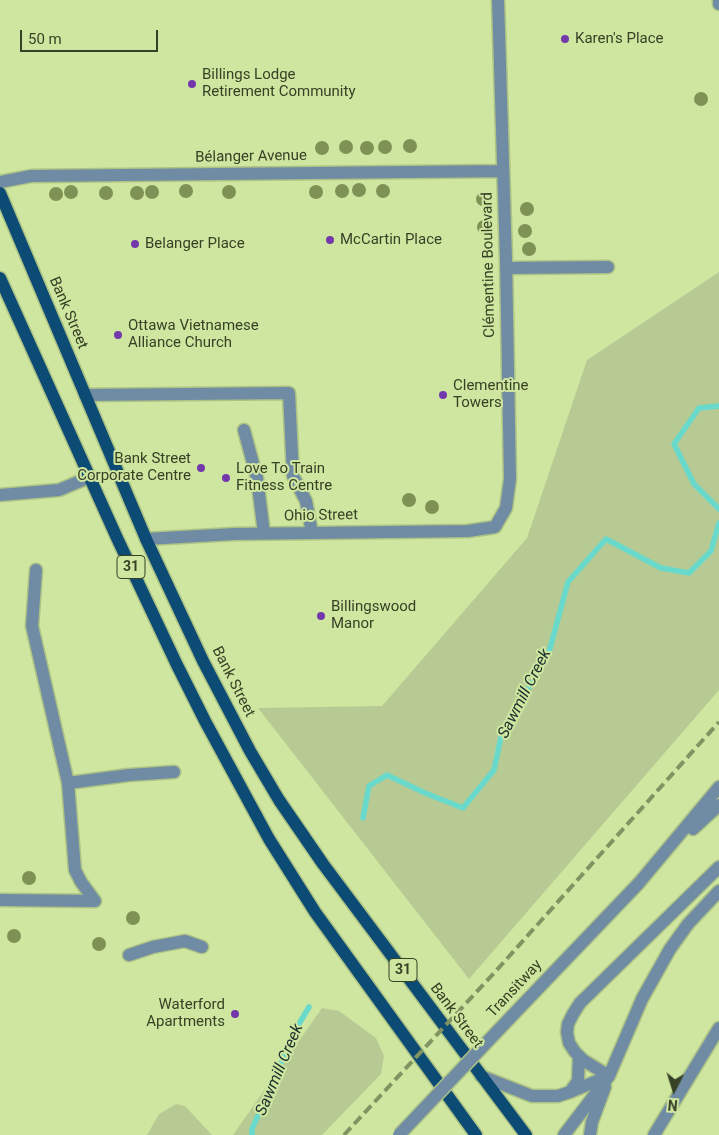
<!DOCTYPE html>
<html>
<head>
<meta charset="utf-8">
<style>
  body { margin:0 }
  #map { position:relative; width:719px; height:1135px; overflow:hidden; background:#cee6a0; font-family:Roboto,sans-serif }
  canvas { display:block }
  .north { position:absolute; left:649px; top:1065px; width:50px; height:50px; -webkit-text-stroke:4px #cee6a0; paint-order:stroke; rotate:185deg; font-size:14px; font-weight:700; line-height:20px; text-align:center; color:#374125 }
  .north::after { content:''; display:block; margin:auto; width:18px; height:22px; background:#374125; clip-path:polygon(50% 0,100% 100%,50% 72%,0 100%) }
  .scale { position:absolute; left:20px; top:30px; width:138px; height:22px; box-sizing:border-box; border:2px solid #374125; border-top:0; padding-left:6px; font-size:15px; line-height:18px; white-space:nowrap; color:#374125; -webkit-text-stroke:4px #cee6a0; paint-order:stroke }
</style>
</head>
<body>
<div id="map">
<canvas width="719" height="1135"></canvas>
<div class="north">N</div>
<div class="scale">50 m</div>
</div>
<script>
const c = document.querySelector('canvas').getContext('2d');
c.lineJoin = 'round';
function paint(path, color) { c.fillStyle = color; c.fill(path, 'evenodd'); }
const shape = rows => new Path2D(rows.map(r => 'M' + r).join(''));
function trace(path, color, width, dash) { c.strokeStyle = color; c.lineWidth = width; c.lineCap = dash ? 'butt' : 'round'; c.setLineDash(dash || []); c.stroke(path); }
function drawText(font, color, halo, rows, align = 'center') {
  c.font = font + ' Roboto,sans-serif'; c.lineWidth = 4; c.setLineDash([]); c.textBaseline = 'middle'; c.strokeStyle = halo; c.fillStyle = color; for (const [text, x, y, turn = 0] of rows) {
    c.save(); c.translate(x, y); c.rotate((+turn || 0) * Math.PI / 180); c.textAlign = isNaN(turn) ? turn : align; if (halo) c.strokeText(text, 0, 0); c.fillText(text, 0, 0); c.restore();
  }
}
const green = shape([
  [719,272,719,690,469,979,258,708,382,706,527,538,587,360],
  [322,1008,339,1011,376,1038,384,1056,381,1074,322,1135,233,1135],
  [176,1104,185,1106,212,1135,147,1135,159,1114]
]);
const stream = shape([
  [719,406,699,408,674,444,694,484,719,509],
  [363,818,369,786,387,775,425,793,463,808,494,770,501,737,549,652,568,582,606,539,661,568,689,573,711,551,719,523],
  [252,1135,252,1129,296,1029,309,1007]
]);
const minor = shape([
  [719,0,719,4],
  [0,182,31,176,502,171],
  [506,268,608,267],
  [85,395,289,393,293,476,306,501,312,533],
  [244,430,257,478,264,533],
  [0,495,59,490,90,477],
  [146,539,234,534,468,531,495,527,506,508,510,479,506,260,498,0],
  [36,570,32,626,68,783,75,870,81,882,95,901],
  [68,783,129,775,174,772],
  [693,829,719,805],
  [0,900,95,901],
  [129,955,153,947,185,941,202,947],
  [508,1020,639,883,719,787],
  [481,1076,532,1096,558,1096,570,1092,609,1076],
  [609,1076,583,1060,575,1052,569,1043,567,1032,568,1024,573,1014,580,1003,719,867],
  [570,1092,578,1081,579,1056],
  [564,1135,609,1076,642,999,670,949,688,924,719,891],
  [590,1135,592,1122,605,1087],
  [654,1135,719,1028]
]);
const major = shape([
  [0,193,146,539,203,661,250,751,279,800,323,864,526,1135],
  [0,278,117,538,177,665,205,721,269,839,315,912,476,1135]
]);
const rail = shape([
  [344,1135,495,972,719,722]
]);
const minorBridge = shape([
  [399,1135,508,1020]
]);
const trees = [
  [701,99],
  [410,146],
  [346,147],
  [385,147],
  [322,148],
  [367,148],
  [359,190],
  [186,191],
  [342,191],
  [383,191],
  [71,192],
  [152,192],
  [229,192],
  [316,192],
  [106,193],
  [137,193],
  [56,194],
  [483,199],
  [527,209],
  [484,227],
  [525,231],
  [529,249],
  [409,500],
  [432,507],
  [29,878],
  [133,918],
  [14,936],
  [99,944]
];
const markers = [
  [565,39,5,"#7438ad"],
  [192,84,5,"#7438ad"],
  [330,240,5,"#7438ad"],
  [135,244,5,"#7438ad"],
  [118,335,5,"#7438ad"],
  [443,395,5,"#7438ad"],
  [201,468,5,"#7438ad"],
  [226,478,5,"#7438ad"],
  [321,616,5,"#7438ad"],
  [235,1014,5,"#7438ad"]
];
const shields = [
  [131,567,28],
  [403,970,28]
];
const shieldNames = [
  ["31",131,567],
  ["31",403,970]
];
const poiNames = [
  ["Karen's Place",575,39],
  ["Billings Lodge",202,75],
  ["Retirement Community",202,92],
  ["McCartin Place",340,240],
  ["Belanger Place",145,244],
  ["Ottawa Vietnamese",128,326],
  ["Alliance Church",128,343],
  ["Clementine",453,386],
  ["Towers",453,403],
  ["Bank Street",191,459,"right"],
  ["Corporate Centre",191,476,"right"],
  ["Love To Train",236,469],
  ["Fitness Centre",236,486],
  ["Billingswood",331,607],
  ["Manor",331,624],
  ["Waterford",225,1005,"right"],
  ["Apartments",225,1022,"right"]
];
const streetNames = [
  ["Bélanger Avenue",251,157,-1],
  ["Clémentine Boulevard",489,265,-91],
  ["Bank Street",68,313,67],
  ["Ohio Street",321,516,-1],
  ["Bank Street",233,682,63],
  ["Transitway",515,989,-47],
  ["Bank Street",456,1016,53]
];
const waterNames = [
  ["Sawmill Creek",525,694,-63],
  ["Sawmill Creek",280,1070,-67]
];
paint(green, '#b7ca93');
trace(stream, '#68d9ca', 5.5);
trace(minor, '#adc285', 15);
trace(major, '#adc285', 15);
trace(minor, '#708ca4', 12);
trace(major, '#0c4b73', 12);
trace(rail, '#829362', 4, [10, 5]);
trace(minorBridge, '#adc285', 15, []);
trace(minorBridge, '#708ca4', 12);
c.fillStyle = '#7f9255';
for (const [x, y] of trees) { c.beginPath(); c.arc(x, y, 7, 0, 2 * Math.PI); c.fill(); }
for (const [x, y, r, color] of markers) { const dot = new Path2D(); dot.arc(x, y, r, 0, 2 * Math.PI); c.fillStyle = color; c.fill(dot); trace(dot, '#cee6a0', 2); }
for (const [x, y, w] of shields) { const box = new Path2D(); box.roundRect(x - w / 2, y - 11.5, w, 23, 4); c.fillStyle = '#cee6a0'; c.fill(box); trace(box, '#374125', 1); }
drawText('bold 14px', '#374125', null, shieldNames);
drawText('15px', '#374125', '#cee6a0', poiNames, 'left');
drawText('15px', '#374125', '#cee6a0', streetNames);
drawText('italic 16px', '#1c302d', '#cee6a0', waterNames);
</script>
</body>
</html>
